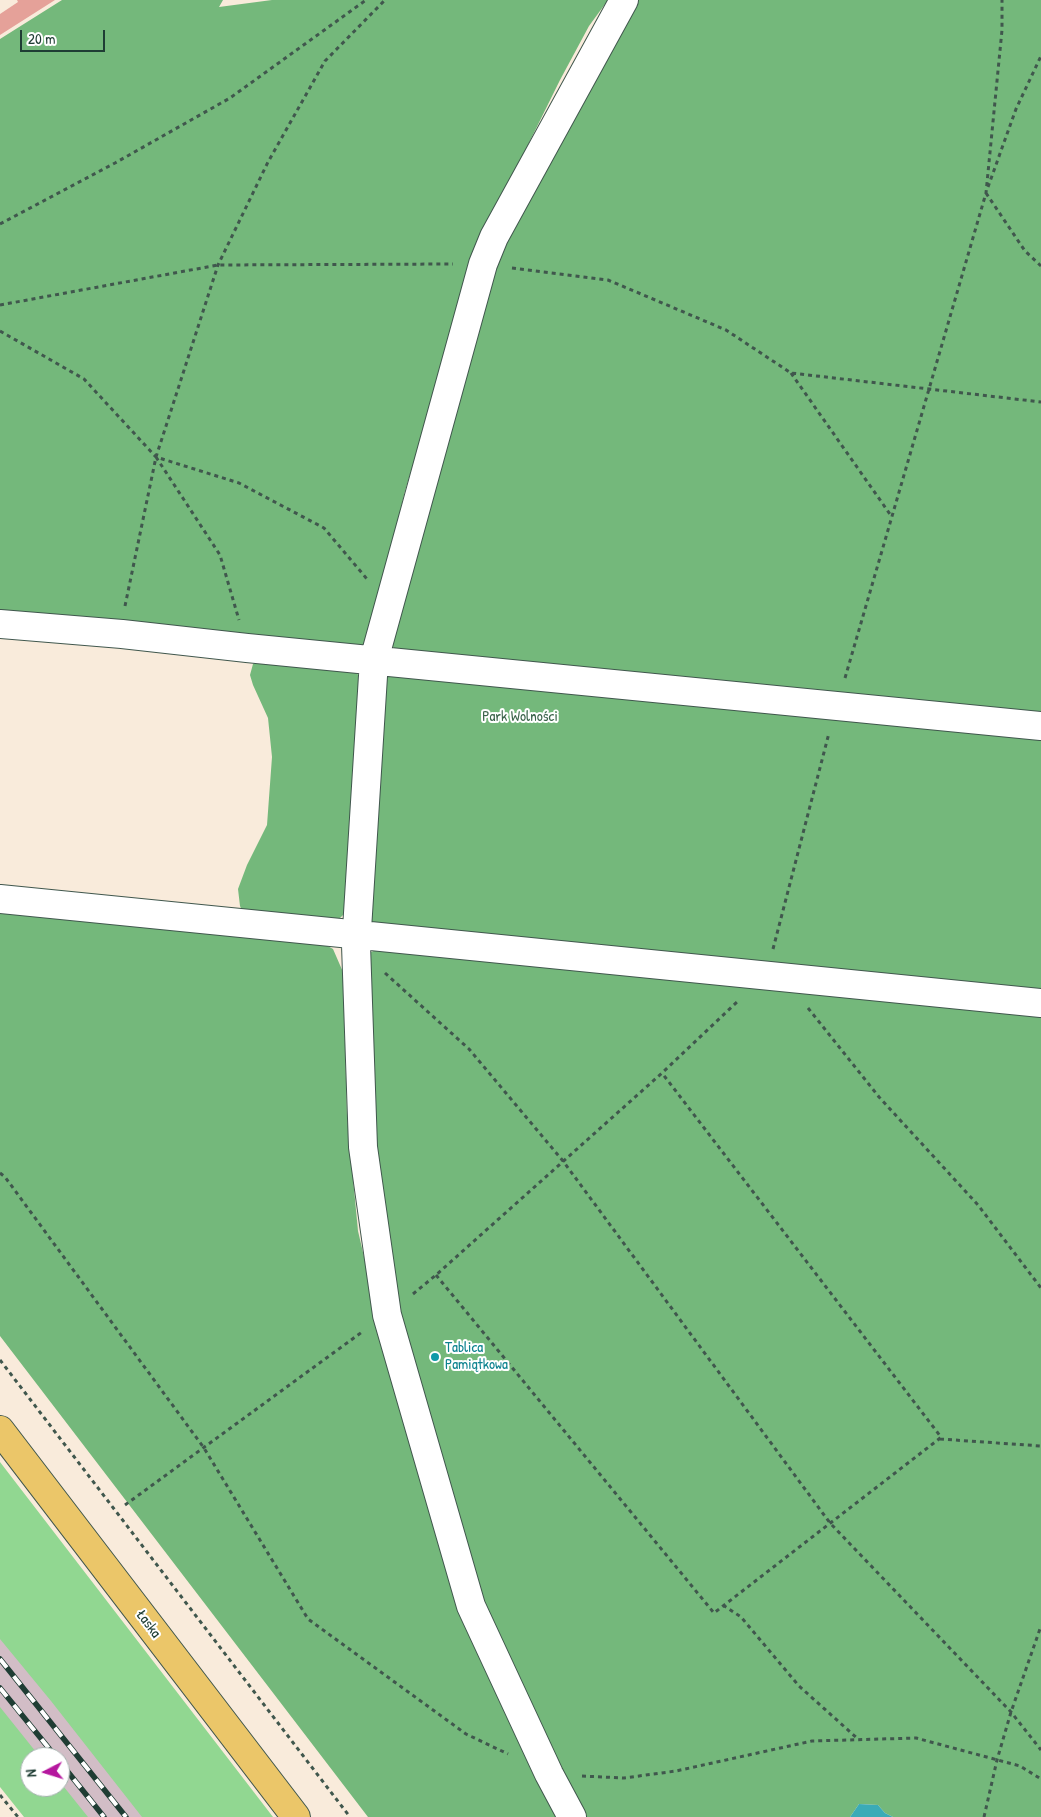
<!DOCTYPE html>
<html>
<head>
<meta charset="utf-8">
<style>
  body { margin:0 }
  #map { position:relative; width:1041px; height:1817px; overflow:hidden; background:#f9ebdb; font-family:"Patrick Hand",sans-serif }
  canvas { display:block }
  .north { position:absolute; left:20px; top:1747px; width:50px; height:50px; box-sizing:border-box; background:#fff; border:1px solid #a5b1ae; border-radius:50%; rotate:265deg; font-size:14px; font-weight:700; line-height:20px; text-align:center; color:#1f3d34 }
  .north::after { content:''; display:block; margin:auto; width:18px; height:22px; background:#b5179e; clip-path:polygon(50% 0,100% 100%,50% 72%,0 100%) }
  .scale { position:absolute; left:20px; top:30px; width:85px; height:22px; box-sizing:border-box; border:2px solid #1f3d34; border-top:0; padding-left:6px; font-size:15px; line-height:18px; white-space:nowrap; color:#1f3d34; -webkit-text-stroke:4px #fff; paint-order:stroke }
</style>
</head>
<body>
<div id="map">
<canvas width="1041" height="1817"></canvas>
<div class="north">N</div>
<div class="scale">20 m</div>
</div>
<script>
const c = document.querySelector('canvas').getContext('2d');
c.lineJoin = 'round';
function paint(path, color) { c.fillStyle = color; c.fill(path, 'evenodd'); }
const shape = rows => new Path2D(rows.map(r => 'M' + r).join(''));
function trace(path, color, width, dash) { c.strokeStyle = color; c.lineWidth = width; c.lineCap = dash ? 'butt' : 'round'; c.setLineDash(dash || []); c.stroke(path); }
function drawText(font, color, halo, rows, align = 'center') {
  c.font = font + ' "Patrick Hand",sans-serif'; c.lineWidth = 4; c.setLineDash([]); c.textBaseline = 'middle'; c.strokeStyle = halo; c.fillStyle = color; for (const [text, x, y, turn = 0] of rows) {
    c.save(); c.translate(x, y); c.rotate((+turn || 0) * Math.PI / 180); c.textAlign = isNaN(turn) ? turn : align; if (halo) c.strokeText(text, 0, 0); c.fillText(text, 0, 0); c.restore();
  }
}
const industrial = shape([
  [0,1572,193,1817,61,1817,60,1757,30,1757,0,1739]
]);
const green = shape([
  [0,1462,153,1661,273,1817,142,1817,51,1701,0,1639],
  [0,1707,40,1757,30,1757,30,1787,60,1787,60,1782,88,1817,24,1817,0,1787]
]);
const forest = shape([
  [62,0,223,0,219,7,272,0,608,0,589,26,560,80,519,163,472,267,405,491,368,642,360,648,0,618,0,39],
  [635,0,1041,0,1041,720,395,650,391,643,495,254],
  [262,659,346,667,359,675,363,693,359,755,344,914,335,923,244,915,240,906,238,889,247,865,267,825,272,757,268,718,253,685,250,675,253,664],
  [389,668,1041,733,1041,999,374,927,367,919,384,678],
  [0,905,319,941,333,949,343,972,347,1116,358,1231,393,1381,561,1817,368,1817,0,1336],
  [379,949,1041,1008,1041,1817,893,1817,885,1813,878,1805,859,1804,850,1817,582,1817,489,1622,402,1326,374,1149,367,963,371,952]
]);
const water = shape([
  [859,1804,878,1805,885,1813,893,1817,850,1817]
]);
const building = shape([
  [17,0,55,0,0,35,0,14,18,2]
]);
const path = shape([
  [988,187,1016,109,1041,56],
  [986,193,1025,251,1041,266],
  [0,224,115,163,230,98,366,0],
  [512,268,608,280,726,330,791,373,1041,402],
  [0,305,218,265,453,264],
  [0,331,84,379,156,457,239,483,324,528,367,579],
  [791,373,892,517],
  [156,457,220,555,239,620],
  [125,606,156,457,218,265,268,162,325,61,385,0],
  [845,678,986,193,1002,30,1002,0],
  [773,949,829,733],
  [385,973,469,1049,563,1161,830,1523,1011,1712,1041,1750],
  [808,1008,879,1097,978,1205,1041,1288],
  [0,1173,5,1177,204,1448,308,1619,466,1734,508,1754],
  [436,1275,714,1613,939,1439,941,1437,662,1073],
  [413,1294,436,1275,662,1073,737,1002],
  [0,1360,350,1817],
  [940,1439,1041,1446],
  [125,1505,362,1332],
  [723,1605,741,1617,799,1686,858,1739],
  [582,1776,624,1778,676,1771,812,1741,916,1738,1020,1766,1041,1779],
  [0,1795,18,1817],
  [984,1817,997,1760,1011,1712,1041,1626]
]);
const minor = shape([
  [0,624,122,634,247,648,1041,726],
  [0,899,1041,1003],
  [572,1817,549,1774,471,1606,387,1315,363,1147,356,945,374,660,483,264,494,237,624,0]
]);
const major = shape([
  [0,1430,296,1817]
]);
const rail = shape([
  [0,1659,126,1817],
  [0,1688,56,1757],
  [60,1762,104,1817]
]);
const markers = [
  [435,1357,5,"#0f9aa8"]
];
const parkNames = [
  ["Park Wolności",520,717]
];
const cultureNames = [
  ["Tablica",445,1348],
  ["Pamiątkowa",445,1365]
];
const streetNames = [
  ["Łaska",148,1624,53]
];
paint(industrial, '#d2bdc6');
paint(green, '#91d791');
paint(forest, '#74b87b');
paint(water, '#3babb7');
paint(building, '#e5a199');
trace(minor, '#40574d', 30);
trace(major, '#40574d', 30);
trace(path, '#40574d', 3, [4, 4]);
trace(minor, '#fff', 28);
trace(major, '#ebc669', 28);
trace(rail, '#1f3d34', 5.5);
trace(rail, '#fff', 4, [11]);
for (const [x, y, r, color] of markers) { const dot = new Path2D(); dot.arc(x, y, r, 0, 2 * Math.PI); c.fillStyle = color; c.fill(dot); trace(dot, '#fff', 2); }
drawText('15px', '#3c644b', '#fff', parkNames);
drawText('15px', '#0d838f', '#fff', cultureNames, 'left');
drawText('15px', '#1f3d34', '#fff', streetNames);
</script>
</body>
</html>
